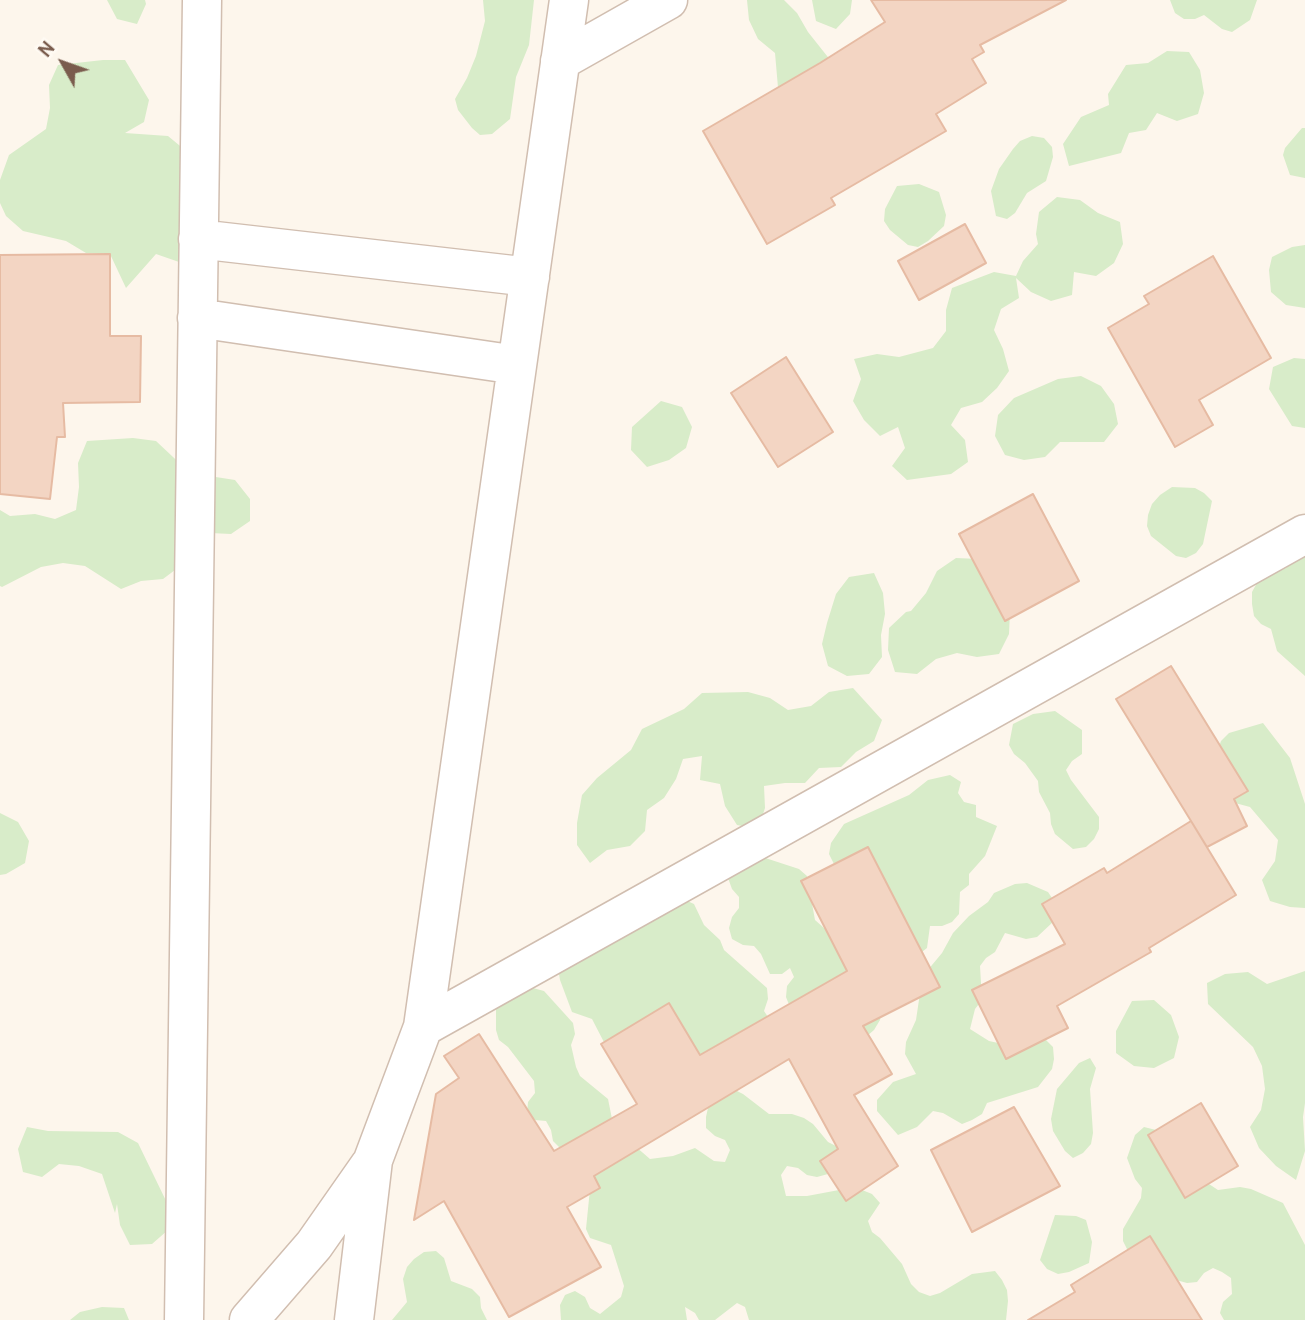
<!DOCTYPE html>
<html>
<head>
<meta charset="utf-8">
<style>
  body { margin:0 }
  #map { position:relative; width:1305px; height:1320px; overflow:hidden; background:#fdf6ec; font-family:Cabin,sans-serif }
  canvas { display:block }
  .north { position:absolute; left:28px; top:28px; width:70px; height:70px; -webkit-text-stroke:5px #fffaf3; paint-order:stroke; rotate:310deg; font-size:19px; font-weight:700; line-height:28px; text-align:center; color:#7a5c4d }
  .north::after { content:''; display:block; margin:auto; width:24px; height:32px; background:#7a5c4d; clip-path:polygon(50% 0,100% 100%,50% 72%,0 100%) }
</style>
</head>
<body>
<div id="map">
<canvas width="1305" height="1320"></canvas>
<div class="north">N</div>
</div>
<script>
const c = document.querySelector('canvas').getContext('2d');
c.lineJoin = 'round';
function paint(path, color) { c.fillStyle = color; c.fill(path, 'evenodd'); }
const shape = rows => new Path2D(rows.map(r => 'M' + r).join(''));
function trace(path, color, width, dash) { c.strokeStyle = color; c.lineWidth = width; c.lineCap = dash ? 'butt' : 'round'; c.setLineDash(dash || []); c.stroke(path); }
const green = shape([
  [107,0,145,0,146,4,137,24,117,19],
  [483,0,534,0,529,45,516,77,510,119,492,134,480,135,472,128,458,110,455,99,467,78,476,56,485,21],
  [747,0,784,0,797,13,808,32,835,66,779,99,775,53,758,39,749,20],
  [812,0,852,0,850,14,836,29,816,21],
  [1170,0,1257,0,1250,20,1232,32,1222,29,1204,15,1195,19,1184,19,1175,13],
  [1167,51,1189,52,1200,70,1204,93,1198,114,1177,121,1157,113,1146,130,1129,133,1121,153,1069,166,1063,144,1081,117,1109,105,1108,94,1126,65,1148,63],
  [103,60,125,60,149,100,144,122,125,133,168,136,185,150,179,262,156,254,126,288,110,254,86,253,66,241,23,231,6,216,0,203,0,180,9,155,46,129,50,108,49,85,58,65],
  [1302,128,1305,128,1305,178,1290,175,1283,155,1285,148],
  [1032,136,1044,138,1052,147,1053,157,1046,181,1027,193,1015,213,1007,219,996,216,991,191,999,169,1013,149,1020,141],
  [919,184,939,192,946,215,944,226,928,241,918,247,908,245,890,230,884,221,885,209,897,186],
  [1057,197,1080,200,1098,213,1120,222,1123,244,1114,263,1096,276,1074,272,1072,295,1051,301,1031,292,1016,278,1019,298,1001,309,994,330,1003,349,1009,371,997,388,982,402,961,408,951,425,965,440,968,462,951,474,907,480,892,466,905,448,898,427,880,436,864,420,853,401,861,379,854,359,877,354,899,357,933,348,946,331,946,310,952,288,994,272,1016,276,1023,261,1038,244,1036,234,1039,212],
  [1305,245,1305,308,1286,305,1271,292,1269,270,1272,257,1292,247],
  [1294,358,1305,359,1305,428,1292,426,1269,389,1273,367],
  [1081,376,1101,386,1114,404,1118,424,1104,442,1060,442,1045,457,1024,460,1005,455,995,436,998,415,1014,398,1058,379],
  [661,401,682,407,692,427,686,448,669,460,647,467,631,450,632,427],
  [133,438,156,441,190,473,235,480,250,499,250,521,231,534,210,533,179,567,163,579,141,581,121,589,85,566,63,563,41,567,2,587,0,586,0,510,10,516,35,514,55,519,76,510,79,487,78,463,87,441],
  [1172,487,1195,488,1204,493,1212,501,1203,544,1196,553,1186,558,1176,556,1151,536,1147,526,1148,515,1152,504,1160,495],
  [1305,546,1305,676,1277,651,1271,629,1261,624,1254,616,1252,604,1252,592,1258,581,1286,568],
  [956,558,979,559,1010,611,1009,634,999,654,977,657,957,653,936,659,917,674,895,672,888,650,889,628,906,612,911,611,926,593,937,571],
  [874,573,883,593,885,614,881,635,882,657,869,674,847,676,828,666,822,644,827,623,836,594,849,577],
  [853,688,882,720,874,741,856,752,841,767,819,768,805,783,785,783,764,786,765,808,758,829,737,825,725,806,720,784,700,780,702,756,683,759,676,779,664,798,647,810,645,831,630,846,607,850,590,863,577,845,577,823,582,795,597,778,631,750,642,729,684,709,702,693,748,692,770,698,788,710,811,706,829,692],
  [1055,711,1082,730,1082,754,1072,761,1066,770,1071,780,1099,817,1099,829,1094,839,1086,847,1073,849,1055,834,1051,824,1050,813,1039,792,1038,781,1025,763,1014,754,1009,745,1013,724,1033,714],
  [1263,723,1290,758,1305,804,1305,908,1290,907,1270,901,1262,880,1275,861,1278,840,1250,807,1224,800,1211,769,1221,741,1229,733],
  [950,775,961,782,958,793,964,802,976,805,976,817,997,826,985,856,969,874,969,885,960,892,959,914,952,922,942,926,930,926,927,948,918,955,834,864,829,854,831,843,844,824,909,795,928,780],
  [0,813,18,822,29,841,25,863,6,874,0,875],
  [747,852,799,869,807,876,815,920,832,935,882,1009,880,1020,874,1030,867,1036,790,1007,786,997,787,986,794,977,790,968,782,974,770,974,761,954,754,946,743,945,732,939,729,928,732,917,739,908,739,897,732,889,728,878],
  [1027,883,1048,892,1054,901,1053,922,1037,937,1026,939,1005,933,995,952,986,958,980,966,982,1000,975,1009,970,1029,989,1041,1012,1046,1046,1040,1053,1047,1054,1059,1052,1069,1038,1087,987,1103,982,1114,972,1120,962,1124,943,1113,933,1111,917,1127,898,1135,877,1111,877,1100,893,1082,916,1074,905,1054,906,1042,916,1020,920,993,927,971,942,953,953,933,969,916,988,902,994,893,1015,884],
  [683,899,694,904,704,925,720,940,724,950,767,988,768,999,764,1011,770,1020,762,1062,607,1048,592,1019,572,1012,560,980,558,968],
  [1305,971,1305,1103,1303,1117,1305,1151,1296,1180,1276,1166,1259,1148,1250,1127,1261,1110,1265,1089,1262,1066,1253,1047,1208,1004,1207,983,1225,974,1248,972,1267,984],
  [522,985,544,991,573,1023,575,1034,571,1045,576,1067,580,1076,608,1099,613,1124,620,1133,650,1159,673,1156,695,1148,714,1161,725,1162,730,1150,725,1140,715,1136,706,1128,706,1117,711,1094,733,1089,743,1094,769,1114,792,1114,804,1118,813,1124,828,1142,838,1147,841,1157,836,1168,828,1174,817,1177,807,1175,798,1168,787,1166,781,1175,786,1196,807,1196,839,1190,862,1190,872,1194,880,1203,868,1221,872,1232,880,1238,902,1264,911,1284,919,1292,930,1296,940,1293,972,1274,995,1271,1002,1280,1007,1290,1008,1301,1006,1320,749,1320,745,1307,737,1303,715,1320,699,1320,695,1313,685,1307,687,1320,561,1320,560,1305,565,1295,575,1291,585,1297,590,1308,600,1314,621,1297,624,1286,611,1245,590,1238,586,1229,591,1179,553,1141,551,1130,546,1121,535,1120,527,1113,528,1102,535,1093,534,1081,508,1047,499,1040,496,1030,496,1006],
  [1154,1000,1171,1015,1179,1037,1174,1058,1154,1068,1134,1066,1116,1053,1116,1031,1132,1001],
  [1090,1058,1096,1068,1090,1089,1093,1133,1091,1144,1083,1153,1073,1158,1065,1151,1053,1131,1051,1119,1057,1089,1079,1063],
  [27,1127,48,1131,118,1132,138,1143,169,1207,168,1230,152,1244,130,1245,120,1225,117,1204,115,1213,102,1174,79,1166,59,1164,42,1177,23,1172,18,1149],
  [1144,1127,1156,1130,1185,1178,1209,1184,1218,1190,1240,1187,1251,1189,1283,1203,1305,1245,1305,1320,1224,1320,1220,1313,1223,1302,1232,1294,1231,1278,1222,1272,1213,1268,1204,1273,1197,1282,1187,1283,1176,1280,1128,1251,1123,1241,1123,1229,1141,1198,1142,1188,1135,1179,1127,1158,1135,1135],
  [1055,1215,1076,1216,1086,1220,1092,1242,1089,1263,1069,1272,1058,1274,1047,1269,1040,1260],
  [436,1251,444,1258,451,1281,472,1289,480,1297,481,1308,487,1320,392,1320,407,1302,403,1279,407,1267,414,1259,424,1252],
  [102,1307,124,1308,129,1320,70,1320,80,1312]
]);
const building = shape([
  [871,0,1066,0,980,45,984,52,972,59,986,83,936,114,946,131,831,198,835,205,767,244,703,131,820,63,885,22,871,0],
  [965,224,986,263,919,300,898,261,965,224],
  [110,254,110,336,141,336,140,402,63,403,65,437,57,437,50,499,0,494,0,255,110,254],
  [1213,256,1271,358,1199,400,1213,425,1175,447,1108,328,1149,304,1144,296,1213,256],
  [786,357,833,432,778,467,731,393,786,357],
  [1033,494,1079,581,1005,621,959,534,1033,494],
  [1171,666,1248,791,1234,799,1247,826,1207,847,1116,699,1171,666],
  [1191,821,1236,895,1149,948,1151,952,1057,1006,1068,1028,1006,1059,972,990,1065,944,1042,904,1104,868,1107,873,1191,821],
  [868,847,940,987,863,1026,892,1074,854,1095,898,1166,846,1201,820,1161,838,1149,789,1059,594,1176,600,1188,567,1207,601,1267,509,1317,444,1201,414,1220,436,1094,459,1078,444,1056,479,1034,554,1151,637,1104,601,1044,669,1003,700,1055,847,971,801,881,868,847],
  [1201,1103,1238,1166,1185,1198,1148,1135,1201,1103],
  [1014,1107,1060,1186,972,1232,931,1150,1014,1107],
  [1150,1236,1202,1320,1028,1320,1075,1292,1071,1285,1150,1236]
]);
const minor = shape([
  [560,61,668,0],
  [198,239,530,277],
  [197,318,517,365],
  [423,1027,1305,534],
  [184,1320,202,0],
  [249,1320,314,1245,370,1165],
  [354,1320,373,1160,423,1027,569,0]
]);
paint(green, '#d8ecc9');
paint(building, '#f3d5c3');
trace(building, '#e6bba3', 2);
trace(minor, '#d1beb0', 41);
trace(minor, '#fff', 38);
</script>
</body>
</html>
